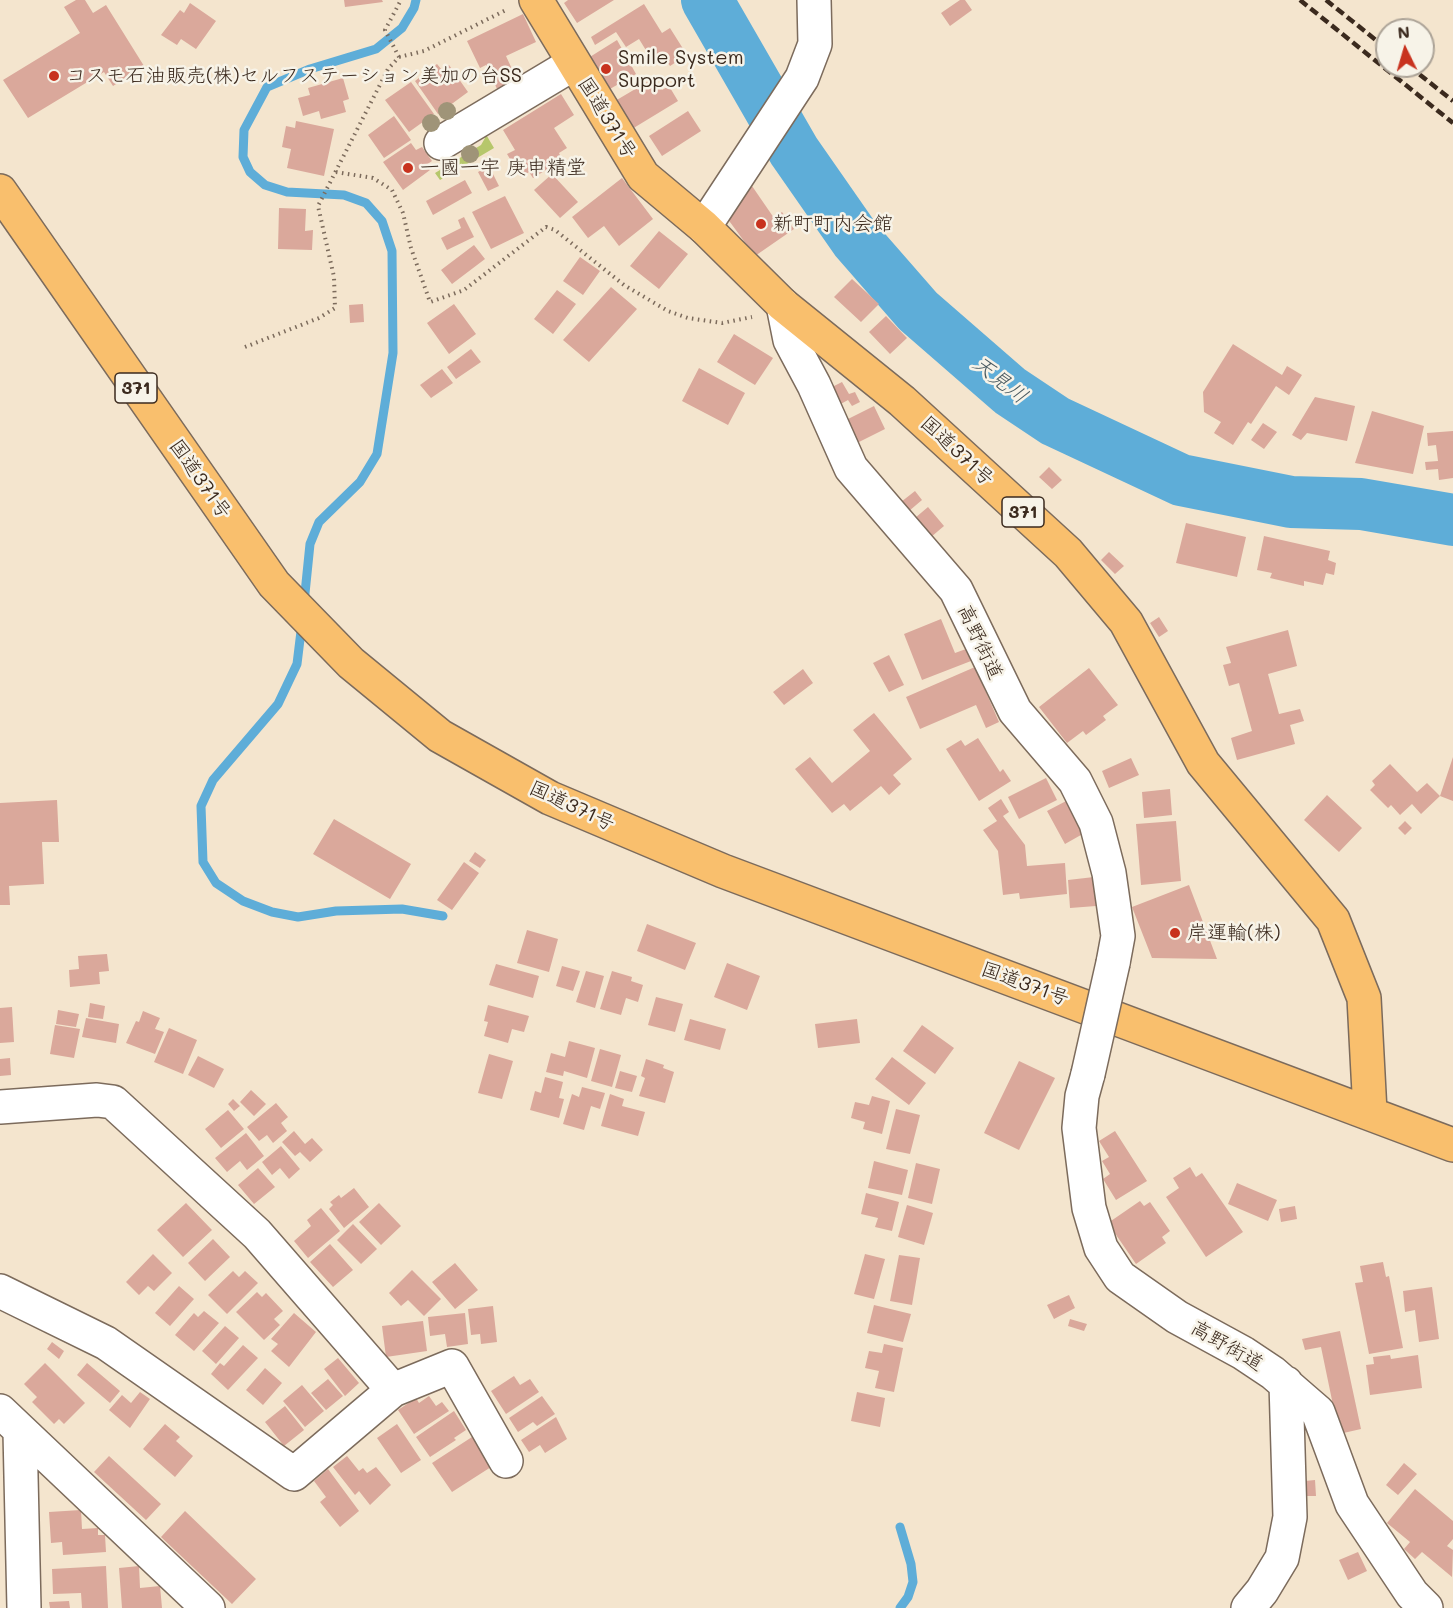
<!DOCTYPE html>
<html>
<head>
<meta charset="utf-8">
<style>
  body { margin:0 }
  #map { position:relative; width:1453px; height:1608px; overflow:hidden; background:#f4e5ce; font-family:Mali,sans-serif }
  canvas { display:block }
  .north { position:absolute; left:1375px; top:18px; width:60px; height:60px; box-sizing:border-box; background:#f7f3e8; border:2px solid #aca397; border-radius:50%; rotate:355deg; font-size:16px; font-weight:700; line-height:24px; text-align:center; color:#3b2a1e }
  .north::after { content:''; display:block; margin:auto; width:21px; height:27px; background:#c8321e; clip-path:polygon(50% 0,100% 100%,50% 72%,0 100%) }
</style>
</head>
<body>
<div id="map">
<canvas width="1453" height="1608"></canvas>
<div class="north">N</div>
</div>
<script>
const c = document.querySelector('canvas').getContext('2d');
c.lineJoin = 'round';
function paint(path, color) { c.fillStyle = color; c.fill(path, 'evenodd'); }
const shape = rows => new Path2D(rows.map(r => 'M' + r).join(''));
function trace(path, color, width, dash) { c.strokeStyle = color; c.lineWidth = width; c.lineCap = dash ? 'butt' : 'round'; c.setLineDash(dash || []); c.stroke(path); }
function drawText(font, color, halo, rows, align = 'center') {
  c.font = font + ' Mali,"Klee One",sans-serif'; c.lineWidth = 5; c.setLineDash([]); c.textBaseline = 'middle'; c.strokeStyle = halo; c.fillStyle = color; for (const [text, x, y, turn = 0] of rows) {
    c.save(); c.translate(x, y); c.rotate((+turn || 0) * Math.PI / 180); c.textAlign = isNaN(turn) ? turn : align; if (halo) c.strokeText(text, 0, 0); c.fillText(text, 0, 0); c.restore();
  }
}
const green = shape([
  [484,131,494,148,440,180,435,173,481,145,485,138,480,132]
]);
const stream = shape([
  [304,603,310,544,319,522,360,482,377,454,393,353,392,251,382,221,366,203,344,195,287,192,265,185,250,172,243,157,244,130,267,87,310,69,376,49,402,28,414,8,416,0],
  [302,623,297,664,278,704,213,780,201,806,203,862,216,883,243,901,272,912,298,917,336,911,402,909,443,916],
  [900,1527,911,1564,913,1582,908,1597,900,1608]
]);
const river = shape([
  [707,0,794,151,856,240,918,311,1010,391,1055,421,1181,480,1291,502,1361,504,1453,520]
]);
const building = shape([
  [76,0,85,0,93,13,106,5,144,66,113,86,104,72,28,118,3,80,80,33,64,7],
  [344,0,382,0,383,2,345,7],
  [568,0,614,0,577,23,564,3],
  [960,0,965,0,972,10,950,26,941,13],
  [190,3,216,21,196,49,181,39,177,45,161,35,180,10,184,13],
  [644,4,662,33,670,28,687,55,670,66,662,54,652,60,639,39,626,47,616,32,595,45,591,37],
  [523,14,536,42,506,56,517,80,497,89,486,65,480,68,467,41],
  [617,40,636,74,596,97,577,65],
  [437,64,442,70,449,65,468,92,438,114,415,81],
  [343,78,349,99,343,101,346,112,321,119,319,111,303,116,298,98,310,95,308,88],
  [654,78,662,90,669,86,678,101,632,129,615,101],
  [411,82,434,114,409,132,385,100],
  [561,94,574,115,554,128,567,148,559,153,562,160,533,178,529,172,521,177,507,154,515,150,503,130],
  [688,111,701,131,662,156,649,136],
  [394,116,411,140,384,158,368,135],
  [296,121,334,129,324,176,287,168,291,149,282,147,286,126,295,128],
  [411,143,416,150,422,147,432,161,426,165,430,170,403,190,383,162],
  [489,166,499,186,488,191,478,172],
  [552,174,578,202,560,218,534,190],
  [622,178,653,219,619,246,604,226,588,238,572,217],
  [465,180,472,193,433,215,426,201],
  [752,186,774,218,782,212,794,229,755,256,727,218,734,213,727,203],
  [505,196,524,233,491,249,472,212],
  [279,208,306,209,305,231,313,230,312,250,278,249],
  [464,217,474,237,447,250,441,238,461,228,458,220],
  [659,231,688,254,659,289,630,266],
  [474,245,485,259,452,284,441,270],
  [580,257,600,271,583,295,563,281],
  [852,279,879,304,861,322,834,297],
  [611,287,637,309,589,362,563,340],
  [557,290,576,304,553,334,534,319],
  [363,304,364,322,350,323,349,305],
  [454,304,476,334,449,354,427,323],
  [886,316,907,338,890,354,869,332],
  [734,334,773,358,755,385,717,362],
  [1233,344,1282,375,1287,366,1302,375,1289,395,1276,386,1251,424,1248,422,1233,445,1214,433,1221,422,1204,412,1203,392],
  [471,349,481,362,456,379,447,367],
  [699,368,745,393,728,425,682,401],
  [442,369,453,383,431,398,420,385],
  [842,382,849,394,855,392,860,402,852,406,848,400,837,406,828,389],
  [1315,397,1355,406,1347,441,1307,433,1301,440,1292,435],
  [874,406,885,429,855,444,844,421],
  [1372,411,1424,426,1413,474,1355,463],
  [1263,423,1277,432,1264,449,1251,440],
  [1453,431,1453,478,1439,480,1438,469,1426,470,1425,462,1438,461,1436,445,1428,446,1427,433],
  [1049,467,1062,480,1052,489,1039,477],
  [915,491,922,500,909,511,901,502],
  [928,507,944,526,931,537,915,518],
  [1186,523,1246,537,1237,577,1176,563],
  [1264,536,1330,551,1328,560,1336,563,1334,575,1326,573,1323,585,1304,581,1304,586,1270,578,1272,573,1257,570],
  [1109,552,1124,566,1115,574,1101,560],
  [1159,617,1168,631,1159,637,1150,623],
  [941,619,955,653,966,649,971,661,922,680,904,634],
  [1288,630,1297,666,1268,674,1279,714,1300,709,1304,721,1290,725,1295,744,1237,760,1231,738,1252,731,1239,683,1229,686,1223,665,1231,663,1226,647],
  [889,655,904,685,889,692,873,663],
  [975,667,999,722,986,728,976,705,920,729,906,697],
  [1089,668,1118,705,1103,716,1106,720,1086,735,1083,731,1067,743,1039,707],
  [803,669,813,683,784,705,773,692],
  [874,713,912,759,893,775,901,784,889,795,881,786,850,811,844,804,832,813,795,769,810,757,832,783,870,751,853,730],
  [978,738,1000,772,1003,769,1011,781,979,801,946,749,961,740,965,746],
  [1453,757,1453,801,1440,796],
  [1131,758,1139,775,1109,788,1102,771],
  [1390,764,1417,792,1427,783,1440,796,1421,814,1412,804,1400,815,1391,805,1388,808,1370,790,1375,785,1372,781],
  [1046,778,1057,800,1019,819,1008,797],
  [1170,789,1172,815,1144,818,1142,792],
  [1327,795,1362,828,1339,852,1304,820],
  [1001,799,1009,812,1003,816,1025,845,1027,866,1065,863,1067,894,1020,899,1019,893,1003,895,998,851,983,830,997,821,988,808],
  [1070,799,1088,831,1065,844,1047,811],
  [57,800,59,842,42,842,44,884,9,886,10,905,0,905,0,803],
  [334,819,411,864,390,899,313,854],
  [1176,821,1181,881,1141,885,1136,824],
  [1405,821,1412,828,1405,835,1398,828],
  [475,852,486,860,480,868,469,861],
  [464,862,479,873,452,910,437,900],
  [1094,877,1096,906,1070,908,1068,880],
  [1189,885,1217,959,1152,958,1132,907],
  [647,924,696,943,685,970,637,951],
  [527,930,558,939,549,972,517,963],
  [107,954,109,971,99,972,100,984,70,987,69,970,79,969,78,956],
  [727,963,760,976,747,1010,714,997],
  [496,964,539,976,533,998,489,985],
  [562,966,580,971,573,991,556,986],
  [586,971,604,976,595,1008,576,1002],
  [612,971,632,977,631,981,643,985,638,1002,626,998,621,1015,600,1009],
  [656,997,683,1004,675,1032,648,1025],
  [90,1003,105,1006,103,1019,88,1017],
  [488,1005,529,1016,524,1032,512,1029,508,1043,484,1036,488,1022,484,1021],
  [12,1007,14,1042,0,1043,0,1008],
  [58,1010,79,1014,76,1027,56,1024],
  [143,1011,160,1018,155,1029,164,1032,155,1054,126,1043,136,1021,139,1022],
  [86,1018,119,1024,116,1043,82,1037],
  [690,1019,726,1029,720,1050,684,1040],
  [857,1019,860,1043,818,1048,815,1024],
  [55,1025,80,1029,74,1058,50,1054],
  [922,1025,954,1048,935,1074,903,1051],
  [169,1028,197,1040,183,1074,154,1062],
  [569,1041,595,1048,587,1078,564,1071,563,1076,546,1072,551,1053,565,1057],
  [600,1049,621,1055,612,1087,591,1081],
  [489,1054,513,1061,502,1099,478,1093],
  [198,1056,224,1069,214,1088,188,1075],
  [892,1057,926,1083,909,1105,875,1079],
  [10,1058,11,1075,0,1076,0,1059],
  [646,1059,664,1065,663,1068,674,1072,665,1103,639,1096,645,1078,641,1076],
  [1019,1061,1055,1078,1019,1150,984,1133],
  [620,1071,637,1076,632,1092,615,1088],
  [545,1077,563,1082,559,1098,564,1099,559,1118,530,1110,535,1091,541,1093],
  [582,1087,605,1093,600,1109,591,1106,584,1130,563,1124,572,1094,579,1097],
  [251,1090,266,1104,254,1116,240,1102],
  [610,1094,624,1099,622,1106,645,1112,638,1136,601,1126],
  [872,1096,890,1101,882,1134,863,1129,865,1122,851,1118,855,1102,869,1105],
  [233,1099,240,1106,234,1111,228,1104],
  [276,1103,288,1117,281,1123,287,1131,273,1143,267,1135,259,1141,247,1127],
  [896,1109,920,1115,910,1154,886,1149],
  [228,1110,244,1129,221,1148,205,1129],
  [294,1131,305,1144,312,1138,323,1150,310,1162,300,1152,295,1156,282,1142],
  [1115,1131,1147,1181,1116,1200,1103,1179,1110,1174,1102,1161,1109,1157,1099,1141],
  [246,1133,264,1156,247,1170,240,1161,227,1172,215,1158],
  [281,1146,300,1169,289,1179,280,1168,272,1175,262,1162],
  [874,1161,908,1170,902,1195,868,1188],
  [916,1163,940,1169,932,1204,908,1198],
  [1190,1167,1196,1177,1202,1173,1243,1232,1206,1257,1166,1197,1179,1188,1173,1178],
  [258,1168,275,1187,254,1204,238,1185],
  [1237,1183,1277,1200,1268,1221,1228,1204],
  [354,1188,369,1207,344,1228,329,1209,333,1205,330,1202,339,1195,341,1198],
  [866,1193,899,1202,892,1231,875,1227,878,1218,861,1214],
  [1140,1201,1144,1206,1150,1202,1170,1231,1162,1237,1166,1243,1136,1264,1108,1223],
  [186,1203,212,1230,183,1257,157,1230],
  [379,1203,401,1226,381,1245,359,1222],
  [907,1205,933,1213,924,1245,898,1237],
  [1295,1206,1297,1219,1281,1222,1279,1209],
  [321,1208,340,1231,308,1258,294,1241,311,1226,307,1220],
  [353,1224,377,1249,361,1264,337,1240],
  [213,1239,230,1257,205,1281,188,1263],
  [330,1244,353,1270,333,1287,310,1262],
  [153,1254,172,1273,154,1291,148,1286,139,1295,126,1282],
  [865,1254,885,1259,874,1299,854,1294],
  [899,1255,920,1258,912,1305,890,1301],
  [1383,1262,1386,1277,1389,1276,1403,1348,1369,1354,1355,1283,1363,1282,1360,1266],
  [455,1263,478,1290,455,1309,432,1282],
  [412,1270,441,1299,424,1316,408,1300,401,1306,389,1293],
  [233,1271,239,1277,245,1271,258,1283,227,1314,208,1295],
  [179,1286,194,1299,170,1326,155,1313],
  [1432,1287,1439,1339,1419,1342,1415,1310,1405,1312,1403,1291],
  [257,1292,262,1297,266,1293,283,1311,274,1319,280,1325,264,1340,236,1312],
  [1069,1295,1075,1308,1054,1319,1047,1305],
  [874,1305,911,1314,903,1342,867,1333],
  [493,1306,497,1342,481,1344,480,1334,471,1335,468,1309],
  [204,1311,219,1323,194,1351,175,1335,194,1313,198,1317],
  [294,1313,316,1332,289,1367,271,1351,278,1344,271,1339],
  [465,1313,468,1344,447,1347,445,1334,430,1336,428,1317],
  [1070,1319,1087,1324,1084,1331,1068,1326],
  [423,1321,427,1351,386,1357,382,1326],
  [225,1326,239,1338,216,1364,202,1351],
  [1340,1331,1361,1429,1339,1434,1321,1347,1305,1350,1302,1339],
  [52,1342,64,1351,59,1359,47,1349],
  [884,1344,903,1348,894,1392,875,1388,879,1371,865,1368,869,1351,882,1353],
  [243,1345,258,1358,228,1390,211,1374,220,1363,224,1366],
  [1390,1355,1391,1359,1418,1355,1422,1388,1370,1395,1366,1365,1374,1364,1373,1357],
  [338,1358,359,1383,345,1396,324,1369],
  [45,1363,85,1403,64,1424,59,1419,54,1424,32,1402,37,1397,24,1384],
  [87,1363,120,1391,110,1403,77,1375],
  [265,1368,282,1383,263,1405,246,1390],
  [514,1376,520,1385,530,1379,539,1392,506,1414,491,1391],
  [328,1379,343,1396,326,1410,311,1393],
  [302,1385,324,1411,305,1427,283,1401],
  [140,1392,150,1399,130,1428,109,1410,122,1395,131,1403],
  [857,1392,885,1398,880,1427,851,1421],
  [429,1396,436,1406,442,1402,449,1411,414,1434,398,1410,416,1398,419,1403],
  [542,1396,555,1414,537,1426,533,1422,518,1432,509,1418],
  [285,1406,304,1430,284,1446,265,1422],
  [454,1411,466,1430,454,1438,456,1440,430,1457,416,1437],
  [556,1417,567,1439,545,1453,540,1445,529,1452,521,1440],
  [165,1424,180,1437,176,1441,193,1456,175,1477,143,1449],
  [397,1424,421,1460,401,1473,377,1438],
  [472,1437,491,1467,452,1492,432,1463],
  [109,1456,161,1504,146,1520,94,1472],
  [347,1456,359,1471,363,1468,367,1473,376,1467,391,1485,370,1505,359,1491,355,1495,333,1467],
  [1404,1463,1417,1474,1398,1495,1386,1485],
  [328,1469,359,1511,340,1527,320,1502,326,1497,314,1481],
  [1315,1480,1316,1496,1306,1496,1305,1481],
  [1415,1489,1453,1521,1453,1539,1447,1546,1453,1550,1452,1577,1422,1552,1415,1559,1404,1549,1410,1542,1387,1523],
  [81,1510,82,1529,98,1528,98,1535,105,1535,106,1552,63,1555,62,1542,51,1543,49,1512],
  [185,1511,256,1579,232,1604,161,1537],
  [1358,1552,1367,1571,1348,1580,1339,1560],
  [106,1566,108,1608,82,1608,81,1593,53,1594,52,1569],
  [139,1566,140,1588,160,1586,162,1608,122,1608,119,1568],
  [69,1601,70,1608,50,1608,49,1602]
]);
const path = shape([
  [399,57,424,51,508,9],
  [336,172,373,178,392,190,403,213,411,248,430,302,464,290,546,227,555,230,624,285,668,311,688,318,722,323,752,317],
  [245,347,319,318,335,308,334,277,318,206,388,69,399,57,385,30,401,0]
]);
const minor = shape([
  [441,143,573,64],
  [704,227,802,78,815,44,814,0],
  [783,305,790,340,814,385,851,468,956,590,1015,711,1075,781,1096,823,1109,873,1118,936,1113,963],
  [1088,1074,1082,1096,1079,1128,1089,1208,1101,1248,1120,1277,1177,1317,1243,1353,1273,1373,1318,1412,1352,1504,1412,1594,1426,1608],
  [0,1107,97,1100,113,1102,257,1234,393,1390],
  [0,1291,106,1343,294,1474,393,1390,452,1366,506,1461],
  [0,1411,208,1608],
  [20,1432,24,1608],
  [1248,1608,1262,1591,1282,1558,1290,1517,1286,1383]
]);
const highway = shape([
  [536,0,643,176,704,227,783,305,902,401,1068,553,1126,622,1203,763,1333,920,1364,998,1370,1112],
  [0,191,274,584,351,663,440,736,550,798,723,871,1453,1145]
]);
const rail = shape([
  [1300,0,1453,123],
  [1326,0,1387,49],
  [1409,66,1453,101]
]);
const minorBridge = shape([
  [1088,1074,1113,963]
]);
const trees = [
  [447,111],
  [431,123],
  [470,154]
];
const markers = [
  [606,69,6,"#c8321e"],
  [54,76,6,"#c8321e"],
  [408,168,6,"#c8321e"],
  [761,224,6,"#c8321e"],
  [1175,933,6,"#c8321e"]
];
const shields = [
  [136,388,42],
  [1023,512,42]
];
const shieldNames = [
  ["371",136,388],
  ["371",1023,512]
];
const poiNames = [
  ["Smile System",618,58],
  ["Support",618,81],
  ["コスモ石油販売(株)セルフステーション美加の台SS",66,76],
  ["一國一宇 庚申精堂",420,168],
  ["新町町内会館",773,224],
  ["岸運輸(株)",1187,933]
];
const streetNames = [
  ["国道371号",607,118,58],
  ["国道371号",957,451,43],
  ["国道371号",200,479,55],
  ["高野街道",980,642,65],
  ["国道371号",572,806,25],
  ["国道371号",1025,984,20],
  ["高野街道",1227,1346,30]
];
const waterNames = [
  ["天見川",1000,380,38]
];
paint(green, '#b6c76b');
trace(stream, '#5eadd8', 9);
trace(river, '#5eadd8', 52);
paint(building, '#daa89b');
trace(minor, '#7c6b5c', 36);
trace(highway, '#7c6b5c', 36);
trace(path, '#7c6b5c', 4, [1.5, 4.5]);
trace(minor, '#fff', 33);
trace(highway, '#f9bf6d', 33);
trace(rail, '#3b2a1e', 4.5, [9, 4.5]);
trace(minorBridge, '#7c6b5c', 36, []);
trace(minorBridge, '#fff', 33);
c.fillStyle = '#9f9478';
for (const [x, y] of trees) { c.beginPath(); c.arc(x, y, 9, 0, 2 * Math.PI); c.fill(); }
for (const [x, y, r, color] of markers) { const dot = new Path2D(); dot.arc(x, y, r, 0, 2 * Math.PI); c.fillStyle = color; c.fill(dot); trace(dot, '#f7f3e8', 2); }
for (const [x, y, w] of shields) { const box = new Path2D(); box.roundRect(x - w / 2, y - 15, w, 30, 4.5); c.fillStyle = '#f7f3e8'; c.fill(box); trace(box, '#3b2a1e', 1.5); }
drawText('bold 18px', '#3b2a1e', null, shieldNames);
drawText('20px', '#3b2a1e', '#f7f3e8', poiNames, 'left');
drawText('20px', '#3b2a1e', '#f7f3e8', streetNames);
drawText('italic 21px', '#47585f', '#f7f3e8', waterNames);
</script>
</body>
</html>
